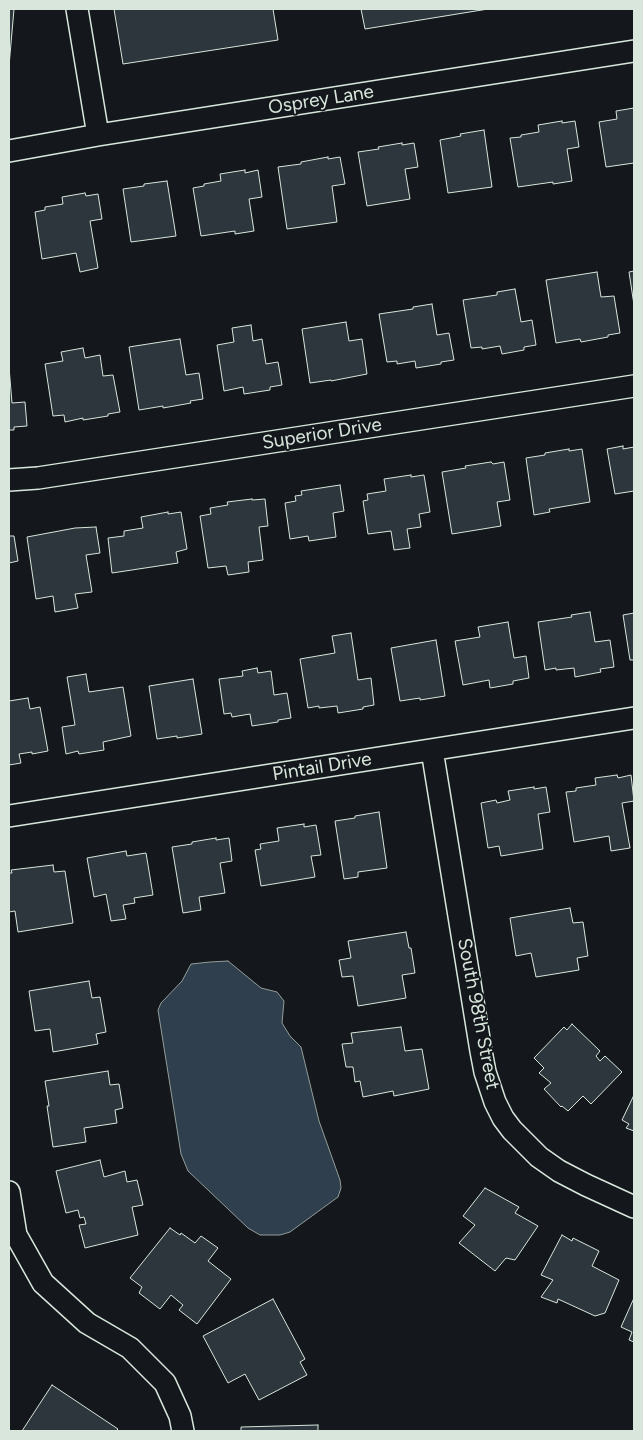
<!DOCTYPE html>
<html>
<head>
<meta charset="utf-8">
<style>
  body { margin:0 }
  #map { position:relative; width:643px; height:1440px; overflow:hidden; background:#14181c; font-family:Figtree,sans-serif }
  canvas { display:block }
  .frame { position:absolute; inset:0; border:10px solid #d8e6dc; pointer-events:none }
</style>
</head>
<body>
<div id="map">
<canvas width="643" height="1440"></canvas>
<div class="frame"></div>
</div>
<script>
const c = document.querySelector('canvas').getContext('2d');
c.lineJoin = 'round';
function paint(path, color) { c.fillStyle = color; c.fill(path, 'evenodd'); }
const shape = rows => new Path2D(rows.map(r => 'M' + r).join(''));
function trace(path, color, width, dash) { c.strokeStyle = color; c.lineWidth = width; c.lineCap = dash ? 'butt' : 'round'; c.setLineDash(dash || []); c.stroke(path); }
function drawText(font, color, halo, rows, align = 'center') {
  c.font = font + ' Figtree,sans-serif'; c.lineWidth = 4; c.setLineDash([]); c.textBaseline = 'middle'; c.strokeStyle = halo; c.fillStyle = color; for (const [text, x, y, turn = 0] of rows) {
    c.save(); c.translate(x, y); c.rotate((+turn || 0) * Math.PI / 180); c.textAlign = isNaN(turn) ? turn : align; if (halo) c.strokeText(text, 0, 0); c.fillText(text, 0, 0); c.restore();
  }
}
const water = shape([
  [228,961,261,988,277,992,284,1001,282,1023,290,1036,301,1047,319,1121,340,1180,341,1188,338,1197,290,1232,280,1235,260,1235,248,1228,188,1171,181,1154,158,1010,161,1003,182,981,191,964,210,962,228,961]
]);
const building = shape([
  [9,9,14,9,9,66,9,9],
  [114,9,273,9,278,40,123,64,114,9],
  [361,9,488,9,365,29,361,9],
  [634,108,634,163,606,167,599,122,617,119,616,111,634,108],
  [562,121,562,123,575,121,579,147,567,149,572,181,553,184,553,182,518,187,510,138,521,137,521,135,539,132,538,125,562,121],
  [484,130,492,187,448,193,440,140,461,136,460,134,484,130],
  [402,143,402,145,414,143,418,167,405,169,410,199,367,206,358,152,379,149,378,147,402,143],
  [328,157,328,159,340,157,345,184,332,186,337,222,287,229,278,167,301,164,301,162,328,157],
  [245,170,245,173,258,170,262,197,249,199,254,231,235,234,235,231,201,236,193,188,204,186,204,184,221,181,220,174,245,170],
  [167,181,176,236,131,242,123,189,144,186,144,184,167,181],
  [85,193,86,196,98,194,102,219,90,221,98,268,80,272,76,253,42,259,35,212,45,210,45,207,63,204,62,197,85,193],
  [634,271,634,305,629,272,634,271],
  [597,272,601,297,614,296,620,333,608,335,608,337,581,342,580,339,556,343,546,280,597,272],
  [515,289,521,322,532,320,536,345,524,347,524,350,502,354,500,346,482,349,482,347,471,348,463,300,497,295,497,292,515,289],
  [432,304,437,335,449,333,454,360,441,362,441,364,416,368,415,361,397,364,397,361,387,362,379,314,413,309,413,307,432,304],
  [346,322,349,341,362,339,367,374,331,381,331,380,310,383,302,329,346,322],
  [251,325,253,341,262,339,266,364,278,362,282,385,270,387,270,390,244,394,243,387,224,391,217,345,234,342,232,328,251,325],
  [180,339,186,375,199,373,203,399,190,401,191,403,163,408,163,406,139,410,129,347,180,339],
  [83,348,85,358,100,355,103,376,113,375,120,412,108,414,108,416,83,420,83,418,65,422,64,415,53,416,45,364,63,361,61,352,83,348],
  [9,367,12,403,25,402,27,426,14,427,14,430,9,430,9,367],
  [623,446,623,449,634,447,634,491,615,494,607,449,623,446],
  [569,449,569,451,582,449,590,502,549,509,550,512,534,515,526,458,545,455,545,453,569,449],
  [491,462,493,464,504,462,510,500,497,502,501,526,452,534,442,472,466,468,465,466,491,462],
  [411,475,411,477,424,475,430,512,419,514,421,527,407,529,410,548,394,550,391,531,368,534,363,501,368,500,367,494,386,491,384,479,411,475],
  [340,485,344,511,333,513,336,537,309,541,308,536,290,539,285,503,296,501,295,496,302,495,301,491,340,485],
  [252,499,252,500,265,499,268,526,259,527,263,560,248,562,249,572,228,575,226,566,208,568,200,516,211,514,210,508,228,505,227,502,252,499],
  [168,512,168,514,181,512,187,549,176,552,178,563,112,573,108,538,124,536,124,531,143,528,141,517,168,512],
  [96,527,100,553,86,555,92,592,75,594,78,608,55,612,53,596,36,599,27,537,75,528,96,527],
  [9,536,14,536,18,561,9,563,9,536],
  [590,612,595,642,610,640,614,667,600,669,601,672,575,677,574,668,556,670,556,668,545,670,538,622,572,617,571,615,590,612],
  [634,613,634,660,630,660,623,615,634,613],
  [508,622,514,658,526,656,529,678,513,681,513,684,490,688,489,680,463,685,455,641,480,637,478,627,508,622],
  [351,633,358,680,371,678,374,705,363,707,363,709,338,713,337,706,319,708,319,706,308,708,300,659,335,653,332,636,351,633],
  [436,640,445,696,420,700,420,698,400,701,391,648,436,640],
  [257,668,258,673,271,671,274,695,287,693,291,718,278,720,278,722,252,726,250,714,232,717,231,713,224,714,219,679,243,676,242,671,257,668],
  [86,674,89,692,123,687,131,736,103,742,104,750,79,754,78,751,66,754,62,727,75,725,67,677,86,674],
  [193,679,202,734,177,738,177,736,157,739,149,686,193,679],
  [28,698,30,709,40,707,48,751,32,754,32,752,19,754,21,763,9,765,9,701,28,698],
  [617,775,618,778,631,775,634,801,622,803,630,848,611,851,609,836,574,842,566,792,576,791,576,788,596,785,595,778,617,775],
  [534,787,534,789,546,787,550,812,538,814,543,849,501,856,499,846,488,848,481,803,496,800,497,803,510,800,508,791,534,787],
  [379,812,387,868,358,872,358,877,344,879,335,821,355,818,355,816,379,812],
  [304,824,304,827,316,825,321,855,311,856,315,877,261,886,255,850,261,849,260,844,279,841,277,828,304,824],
  [216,838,216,840,229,838,232,861,220,863,225,893,199,897,201,910,183,913,172,847,192,844,192,842,216,838],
  [126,851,127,856,146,853,153,895,134,898,135,903,123,905,126,919,111,921,106,894,94,897,87,858,126,851],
  [53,865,54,872,65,871,73,923,18,932,15,911,9,912,9,873,12,873,11,870,53,865],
  [570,908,573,923,583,922,588,956,577,958,579,970,536,977,531,953,516,956,510,918,570,908],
  [406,932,409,948,411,948,415,973,402,975,406,998,358,1006,353,976,342,977,339,960,351,958,348,941,406,932],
  [89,981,92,998,100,997,106,1032,96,1034,98,1044,53,1052,50,1029,35,1031,29,991,89,981],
  [572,1024,600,1051,596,1056,600,1061,605,1056,622,1072,591,1104,583,1096,568,1111,562,1106,561,1107,544,1089,551,1083,539,1073,544,1068,534,1058,564,1027,567,1030,572,1024],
  [401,1027,405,1051,422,1049,429,1089,394,1096,393,1091,363,1097,360,1081,355,1082,353,1067,346,1067,342,1044,353,1043,351,1033,401,1027],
  [108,1071,110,1085,119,1084,123,1108,115,1110,117,1123,84,1128,86,1142,53,1147,47,1106,49,1106,45,1081,108,1071],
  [634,1095,634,1131,626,1128,629,1124,622,1120,634,1095],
  [100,1160,104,1177,125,1171,127,1182,137,1180,143,1205,132,1207,138,1235,85,1248,79,1225,86,1224,84,1217,80,1218,78,1210,66,1213,56,1171,100,1160],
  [485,1188,519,1207,515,1213,538,1226,515,1260,506,1258,495,1271,459,1243,475,1225,463,1216,485,1188],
  [170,1228,180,1235,181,1233,195,1243,201,1236,218,1248,208,1261,231,1279,197,1324,179,1310,183,1305,171,1295,160,1309,139,1293,142,1287,130,1278,170,1228],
  [562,1235,572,1241,573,1238,599,1251,592,1266,619,1280,605,1313,595,1316,558,1299,557,1303,541,1297,553,1280,541,1275,562,1235],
  [634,1298,634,1342,629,1340,632,1332,621,1327,634,1298],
  [273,1299,305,1359,300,1362,307,1375,259,1400,245,1374,228,1383,203,1336,273,1299],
  [52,1385,118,1429,116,1431,22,1431,52,1385],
  [318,1425,318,1431,241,1431,241,1427,318,1425]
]);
const minor = shape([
  [77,9,98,135],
  [9,151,98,135,634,51],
  [9,480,38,478,634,386],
  [432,750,481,1051,485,1072,495,1102,503,1118,512,1130,539,1157,559,1171,586,1185,634,1207],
  [9,816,634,718],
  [9,1192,16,1235,43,1283,87,1323,130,1348,165,1383,180,1416,183,1431]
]);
const streetNames = [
  ["Osprey Lane",321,100,-9],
  ["Superior Drive",322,434,-9],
  ["Pintail Drive",322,767,-9],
  ["South 98th Street",478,1014,79]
];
paint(water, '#2f3f4d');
trace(water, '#939e99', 1);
paint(building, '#2c363c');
trace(building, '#d8e6dc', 1);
trace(minor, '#d8e6dc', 24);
trace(minor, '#14181c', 21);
drawText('19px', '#d8e6dc', '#14181c', streetNames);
</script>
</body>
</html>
